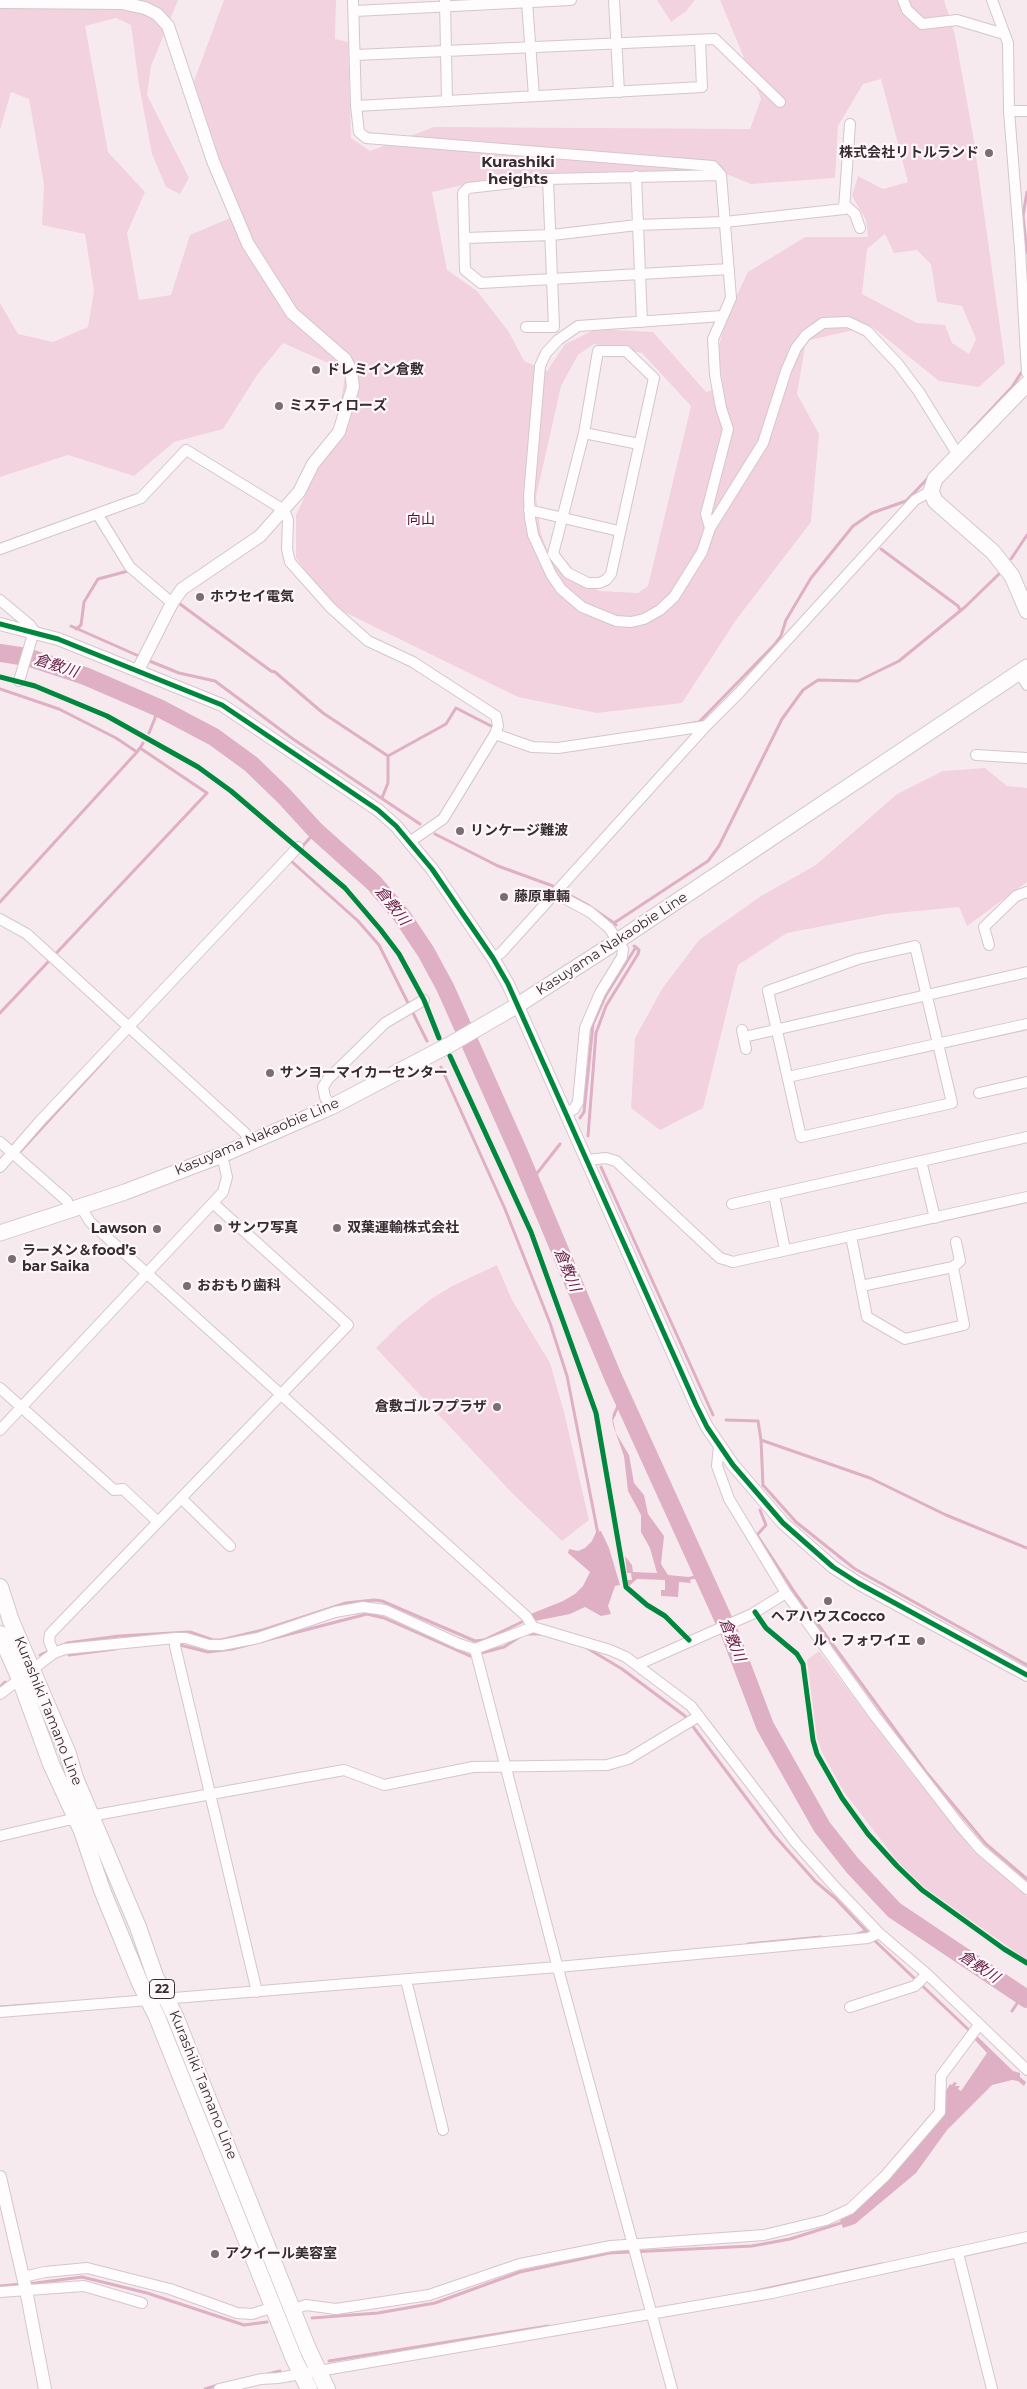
<!DOCTYPE html>
<html>
<head>
<meta charset="utf-8">
<style>
  body { margin:0 }
  canvas { display:block; background:#f7eaef }
</style>
</head>
<body>
<canvas width="1027" height="2389"></canvas>
<script>
const c = document.querySelector('canvas').getContext('2d');
c.lineJoin = 'round';
function paint(path, color) { c.fillStyle = color; c.fill(path, 'evenodd'); }
const shape = rows => new Path2D(rows.map(r => 'M' + r).join(''));
function trace(path, color, width, dash) { c.strokeStyle = color; c.lineWidth = width; c.lineCap = dash ? 'butt' : 'round'; c.setLineDash(dash || []); c.stroke(path); }
function drawText(font, color, halo, rows, align = 'center') {
  c.font = font + ' Montserrat,"Noto Sans JP",sans-serif'; c.lineWidth = 4.5; c.setLineDash([]); c.textBaseline = 'middle'; c.strokeStyle = halo; c.fillStyle = color; for (const [text, x, y, turn = 0] of rows) {
    c.save(); c.translate(x, y); c.rotate((+turn || 0) * Math.PI / 180); c.textAlign = isNaN(turn) ? turn : align; if (halo) c.strokeText(text, 0, 0); c.fillText(text, 0, 0); c.restore();
  }
}
const green = shape([
  [0,0,178,0,151,66,147,95,189,178,180,194,166,187,152,154,139,85,131,25,116,18,85,26,108,152,145,192,127,233,139,300,171,295,190,235,230,218,194,81,224,0,336,0,335,39,348,42,351,138,370,151,434,127,750,129,761,99,720,0,944,0,955,35,974,141,1005,363,979,387,939,381,871,326,806,341,797,394,819,434,811,522,736,620,682,703,597,713,518,697,332,606,296,558,296,515,336,429,346,371,283,343,257,375,223,429,174,442,134,476,68,455,0,477,0,303,18,334,53,342,88,327,94,291,85,234,42,225,44,184,29,99,11,92,0,130],
  [881,79,908,182,883,189,858,176,852,196,866,220,868,237,805,237,748,272,728,314,718,349,723,387,706,392,653,332,596,329,565,344,547,371,524,361,509,332,477,291,447,270,432,192,503,176,708,172,729,175,751,184,835,178,838,126,863,84],
  [885,234,894,253,917,250,931,264,937,302,962,306,976,339,969,354,952,343,945,325,917,323,862,294,867,249],
  [594,344,642,353,691,406,648,586,638,593,600,591,571,578,551,559,541,534,536,497,561,386,578,355],
  [657,0,695,0,686,11,671,22],
  [985,768,1007,786,1027,788,1027,882,967,926,959,907,886,914,787,933,738,965,703,1108,660,1130,631,1108,635,1038,662,989,699,940,761,896,816,865,897,794,943,771],
  [497,1265,512,1300,550,1363,564,1412,589,1520,562,1541,513,1494,376,1348,400,1324,431,1299,452,1286],
  [819,1651,896,1754,973,1851,1027,1896,1027,1960,924,1887,898,1862,844,1792,822,1752,817,1738,807,1660]
]);
const water = shape([
  [615,1410,616,1415,613,1420,616,1433,629,1455,634,1483,644,1495,648,1514,664,1536,661,1564,668,1575,689,1577,691,1583,679,1582,678,1597,661,1596,661,1590,665,1590,665,1580,637,1579,629,1586,628,1584,627,1580,632,1580,631,1573,627,1573,625,1556,632,1565,633,1572,657,1573,650,1548,641,1532,641,1515,628,1491,624,1456,613,1425,612,1418],
  [601,1531,609,1548,620,1585,615,1586,608,1606,611,1614,601,1616,585,1607,570,1614,535,1621,528,1615,563,1601,575,1594,583,1586,590,1572,568,1553,569,1549,578,1551,585,1548,592,1541,596,1532],
  [977,2036,1013,2071,1020,2073,1020,2077,1026,2082,1024,2086,1018,2081,1012,2080,992,2085,947,2130,916,2173,855,2224,843,2228,840,2219,934,2125,944,2094,950,2084,952,2085,954,2082,957,2083,955,2086,960,2086,958,2089,961,2091,987,2053,974,2039]
]);
const stream = shape([
  [1027,192,1023,216,1027,253],
  [969,433,1012,387,1021,373],
  [881,549,958,606,960,610],
  [1011,559,1027,535],
  [180,604,271,671,275,672,323,713,388,756,388,783,382,798],
  [71,626,141,657],
  [76,629,81,625,84,602,98,579,128,571],
  [147,660,179,673,215,681,293,739,420,824],
  [0,689,59,709,116,738,137,752,140,748,207,793,0,1013],
  [683,725,699,722,704,717,775,644,781,636,786,620,811,578,853,526,872,513,906,501,930,476],
  [149,733,159,708],
  [140,748,143,743],
  [388,756,446,724,456,708,493,727],
  [435,834,498,866,553,886,586,904,614,923],
  [300,849,316,831],
  [290,860,358,921,379,945,427,1041],
  [0,902,137,752],
  [616,925,614,923,708,861,719,846,782,719,803,690,818,680,858,681,899,661,965,607,999,574],
  [441,1067,505,1209,550,1323,567,1376,598,1534],
  [580,1118,584,1112,593,1024,606,995,636,947],
  [588,1136,596,1033,606,1006,638,954,639,950,634,946],
  [18,1154,108,1056],
  [601,1167,713,1415],
  [531,1181,560,1144],
  [614,1415,622,1397],
  [726,1420,758,1421,761,1440,763,1486],
  [761,1440,870,1478,946,1515,1027,1548],
  [763,1485,796,1522,855,1569,1027,1665],
  [760,1510,766,1525,757,1535,795,1593,926,1772,986,1844,1027,1879],
  [687,1579,703,1575],
  [527,1634,540,1634],
  [176,1644,208,1652,232,1649,367,1614,384,1618,470,1656,504,1647,521,1636],
  [587,1648,622,1669,685,1716,774,1835,815,1881,835,1898,869,1934],
  [40,1655,67,1643,119,1636,190,1632,213,1640,221,1640,263,1630,346,1603,374,1600,382,1601,475,1641,484,1640,526,1620],
  [69,1655,115,1649],
  [0,1687,5,1682],
  [855,1935,866,1931],
  [873,1939,972,2033],
  [748,1944,821,1937],
  [0,2007,40,2004],
  [1012,2011,1022,1996],
  [28,2284,82,2277,147,2293,244,2325,267,2322],
  [0,2286,22,2284],
  [756,2291,882,2264],
  [312,2318,378,2313,435,2303,520,2272,609,2253,752,2246,790,2239,844,2222],
  [329,2361,548,2326],
  [268,2374,280,2371],
  [205,2389,218,2385]
]);
const river = shape([
  [0,653,27,657,85,676,159,708,214,737,251,764,284,796,316,831,374,883,402,916,426,952,445,987,519,1153,613,1377,730,1634,765,1726,822,1827,852,1865,894,1910,1027,1999]
]);
const minor = shape([
  [353,0,356,106,359,132,366,138,713,166,721,175,731,298,713,339,715,375,721,408,728,429,706,514,710,528],
  [614,0,619,92],
  [903,0,907,10,922,24,957,20,1004,34],
  [992,0,1008,43,1009,111,1020,249,1027,373],
  [445,1,447,101],
  [527,2,534,96],
  [0,3,126,4,125,0],
  [355,11,571,0],
  [356,55,715,39,780,102],
  [356,106,702,87,700,40],
  [1009,111,1027,111],
  [721,175,548,179,468,188,463,193,465,270,481,283,729,269],
  [636,176,642,322],
  [844,204,855,214,860,228],
  [466,238,552,235,637,225,725,222,844,209,850,124],
  [722,316,578,326,558,340,546,353,540,366,529,496,530,518,533,535,551,574,561,589,582,607,616,621,631,622,644,619,660,610,674,597,702,552,710,528,763,443,786,371,796,348,806,335,823,323,848,322,867,331,898,364,919,392,958,455],
  [526,327,554,327,548,179],
  [598,351,626,351,654,378,611,574,606,580,599,583,588,583,568,573,553,554,584,433,598,351],
  [584,433,639,444],
  [529,510,619,531],
  [98,515,130,567,172,603],
  [0,549,141,498,186,450,284,510,288,520,287,549,290,562,331,608,368,641,413,662,496,716,498,726,495,734,443,819,411,841],
  [0,600,30,625,34,631,19,681],
  [1019,672,1027,685],
  [495,734,532,747,558,748,706,726],
  [976,755,1027,758],
  [554,893,590,912,609,928,623,949,622,957,600,993,585,1028,578,1102,574,1109,566,1113],
  [0,919,27,934,245,1133,250,1143],
  [989,945,984,927,1016,896,1027,892],
  [915,946,952,1103,801,1137,768,991,858,959,915,946],
  [493,958,501,953,706,726,739,693,915,500,931,491],
  [742,1030,746,1049],
  [744,1037,1027,972],
  [788,1077,1027,1024],
  [979,1093,1027,1082],
  [331,1107,325,1097,323,1087,328,1079,385,1023,424,1000],
  [0,1142,67,1201,71,1211],
  [587,1160,606,1158,616,1161,720,1258,733,1262,1027,1197],
  [921,1161,935,1218],
  [0,1167,40,1121,298,847],
  [774,1195,785,1250],
  [732,1204,1027,1137],
  [81,1207,90,1222,526,1616,533,1627],
  [851,1236,867,1317,905,1339,964,1325,953,1267],
  [861,1286,953,1267,960,1261,956,1242],
  [0,1388,114,1490,123,1489,158,1522],
  [0,1430,223,1192,227,1177,222,1155],
  [719,1445,717,1466,729,1499,786,1593,875,1716,961,1827,980,1849,1027,1889],
  [181,1498,230,1546],
  [175,1638,175,1646,257,1992],
  [475,1649,556,1961,672,2389],
  [54,1653,49,1641,50,1634,348,1325,214,1204],
  [637,1665,752,1614,786,1593],
  [0,1694,54,1653,65,1649,175,1638,186,1638,209,1645,222,1645,258,1638,335,1612,363,1607,385,1610,459,1644,475,1649,533,1627,610,1650,626,1657,691,1706,796,1843,836,1888,879,1933,927,1974,1027,2070],
  [0,1836,68,1820,344,1770,384,1785,473,1767,607,1765,628,1759,699,1716],
  [406,1980,443,2130],
  [850,2007,915,1986,927,1974],
  [0,2012,558,1967,868,1938,879,1933],
  [958,2253,992,2389],
  [23,2277,45,2272,87,2268,170,2289,237,2313,252,2314,274,2307],
  [0,2292,84,2286,142,2303],
  [294,2309,306,2305,336,2309,429,2295,520,2264,611,2246,764,2235,826,2220,850,2209,885,2176,940,2112,941,2076,979,2025],
  [219,2389,261,2379,278,2378,772,2293,1027,2237]
]);
const tertiary = shape([
  [126,4,145,8,157,14,168,26,213,161,248,244,292,313,345,359,351,371,353,387,339,432,313,464,299,492,260,536,182,589,172,603,138,670],
  [0,624,58,639,222,705,378,810,396,826,432,869,493,958,508,984,696,1405,707,1427,733,1465,783,1523,833,1567,858,1583,1027,1675],
  [0,2177,26,2290,45,2389]
]);
const secondary = shape([
  [1027,384,935,479,931,491,935,501,993,552,1012,576,1027,611],
  [0,1233,125,1192,222,1155,331,1107,449,1045,518,1005,619,940,1027,667]
]);
const primary = shape([
  [0,1587,11,1621,68,1754,75,1778,138,1927,155,1976,175,2016,308,2349,327,2389],
  [0,1634,20,1679,51,1764,82,1831,102,1890,140,1983,157,2017,294,2359,309,2389]
]);
const cycleway = shape([
  [0,624,58,639,222,705,378,810,396,826,432,869,493,958,508,984,696,1405,707,1427,733,1465,783,1523,833,1567,858,1583,1027,1675],
  [0,677,35,686,107,716,198,767,231,791,345,888,380,929,399,954,424,1000,439,1038],
  [450,1056,531,1232,596,1413,626,1587,647,1605,665,1616,689,1640],
  [755,1612,766,1628,797,1654,803,1664,813,1740,817,1754,842,1798,868,1834,897,1866,922,1890,1004,1949,1027,1963]
]);
const markers = [
  [989,153,5,"#7a6e74"],
  [316,370,5,"#7a6e74"],
  [279,406,5,"#7a6e74"],
  [200,597,5,"#7a6e74"],
  [460,831,5,"#7a6e74"],
  [504,897,5,"#7a6e74"],
  [270,1073,5,"#7a6e74"],
  [218,1228,5,"#7a6e74"],
  [337,1228,5,"#7a6e74"],
  [157,1229,5,"#7a6e74"],
  [12,1259,5,"#7a6e74"],
  [187,1286,5,"#7a6e74"],
  [497,1407,5,"#7a6e74"],
  [828,1601,5,"#7a6e74"],
  [921,1641,5,"#7a6e74"],
  [215,2254,5,"#7a6e74"]
];
const shields = [
  [162,1989,25]
];
const shieldNames = [
  ["22",162,1989]
];
const poiNames = [
  ["株式会社リトルランド",979,153,"right"],
  ["ドレミイン倉敷",326,370],
  ["ミスティローズ",289,406],
  ["ホウセイ電気",210,597],
  ["リンケージ難波",470,831],
  ["藤原車輛",514,897],
  ["サンヨーマイカーセンター",280,1073],
  ["サンワ写真",228,1228],
  ["双葉運輸株式会社",347,1228],
  ["Lawson",147,1229,"right"],
  ["ラーメン＆food’s",22,1251],
  ["bar Saika",22,1267],
  ["おおもり歯科",197,1286],
  ["倉敷ゴルフプラザ",487,1407,"right"],
  ["ヘアハウスCocco",828,1617,"center"],
  ["ル・フォワイエ",911,1641,"right"],
  ["アクイール美容室",225,2254]
];
const parkNames = [
  ["向山",421,520]
];
const streetNames = [
  ["Kasuyama Nakaobie Line",612,944,-33],
  ["Kasuyama Nakaobie Line",257,1137,-23],
  ["Kurashiki Tamano Line",48,1711,68],
  ["Kurashiki Tamano Line",203,2085,68]
];
const neighbourhoodNames = [
  ["Kurashiki",518,163],
  ["heights",518,180]
];
const waterNames = [
  ["倉敷川",56,666,18],
  ["倉敷川",392,906,52],
  ["倉敷川",567,1270,67],
  ["倉敷川",732,1640,68],
  ["倉敷川",979,1967,34]
];
paint(green, '#f3d2e0');
paint(water, '#dfafc4');
trace(stream, '#dfafc4', 3);
trace(river, '#dfafc4', 18);
trace(minor, '#d3c7cc', 12);
trace(tertiary, '#d3c7cc', 14);
trace(secondary, '#d3c7cc', 17);
trace(primary, '#d3c7cc', 18);
trace(minor, '#fefcfd', 10);
trace(tertiary, '#fefcfd', 12);
trace(secondary, '#fefcfd', 15);
trace(primary, '#fefcfd', 16);
trace(cycleway, '#00873e', 5);
for (const [x, y, r, color] of markers) { const dot = new Path2D(); dot.arc(x, y, r, 0, 2 * Math.PI); c.fillStyle = color; c.fill(dot); trace(dot, '#fef7fa', 2); }
for (const [x, y, w] of shields) { const box = new Path2D(); box.roundRect(x - w / 2, y - 9.5, w, 19, 4); c.fillStyle = '#fef7fa'; c.fill(box); trace(box, '#372c31', 1); }
drawText('bold 12px', '#372c31', null, shieldNames);
drawText('bold 14px', '#372c31', '#fef7fa', poiNames, 'left');
drawText('14px', '#5b113b', '#fef7fa', parkNames);
drawText('14px', '#372c31', '#fef7fa', streetNames);
drawText('bold 15px', '#372c31', '#fef7fa', neighbourhoodNames);
drawText('italic 15px', '#661c44', '#fef7fa', waterNames);
</script>
</body>
</html>
